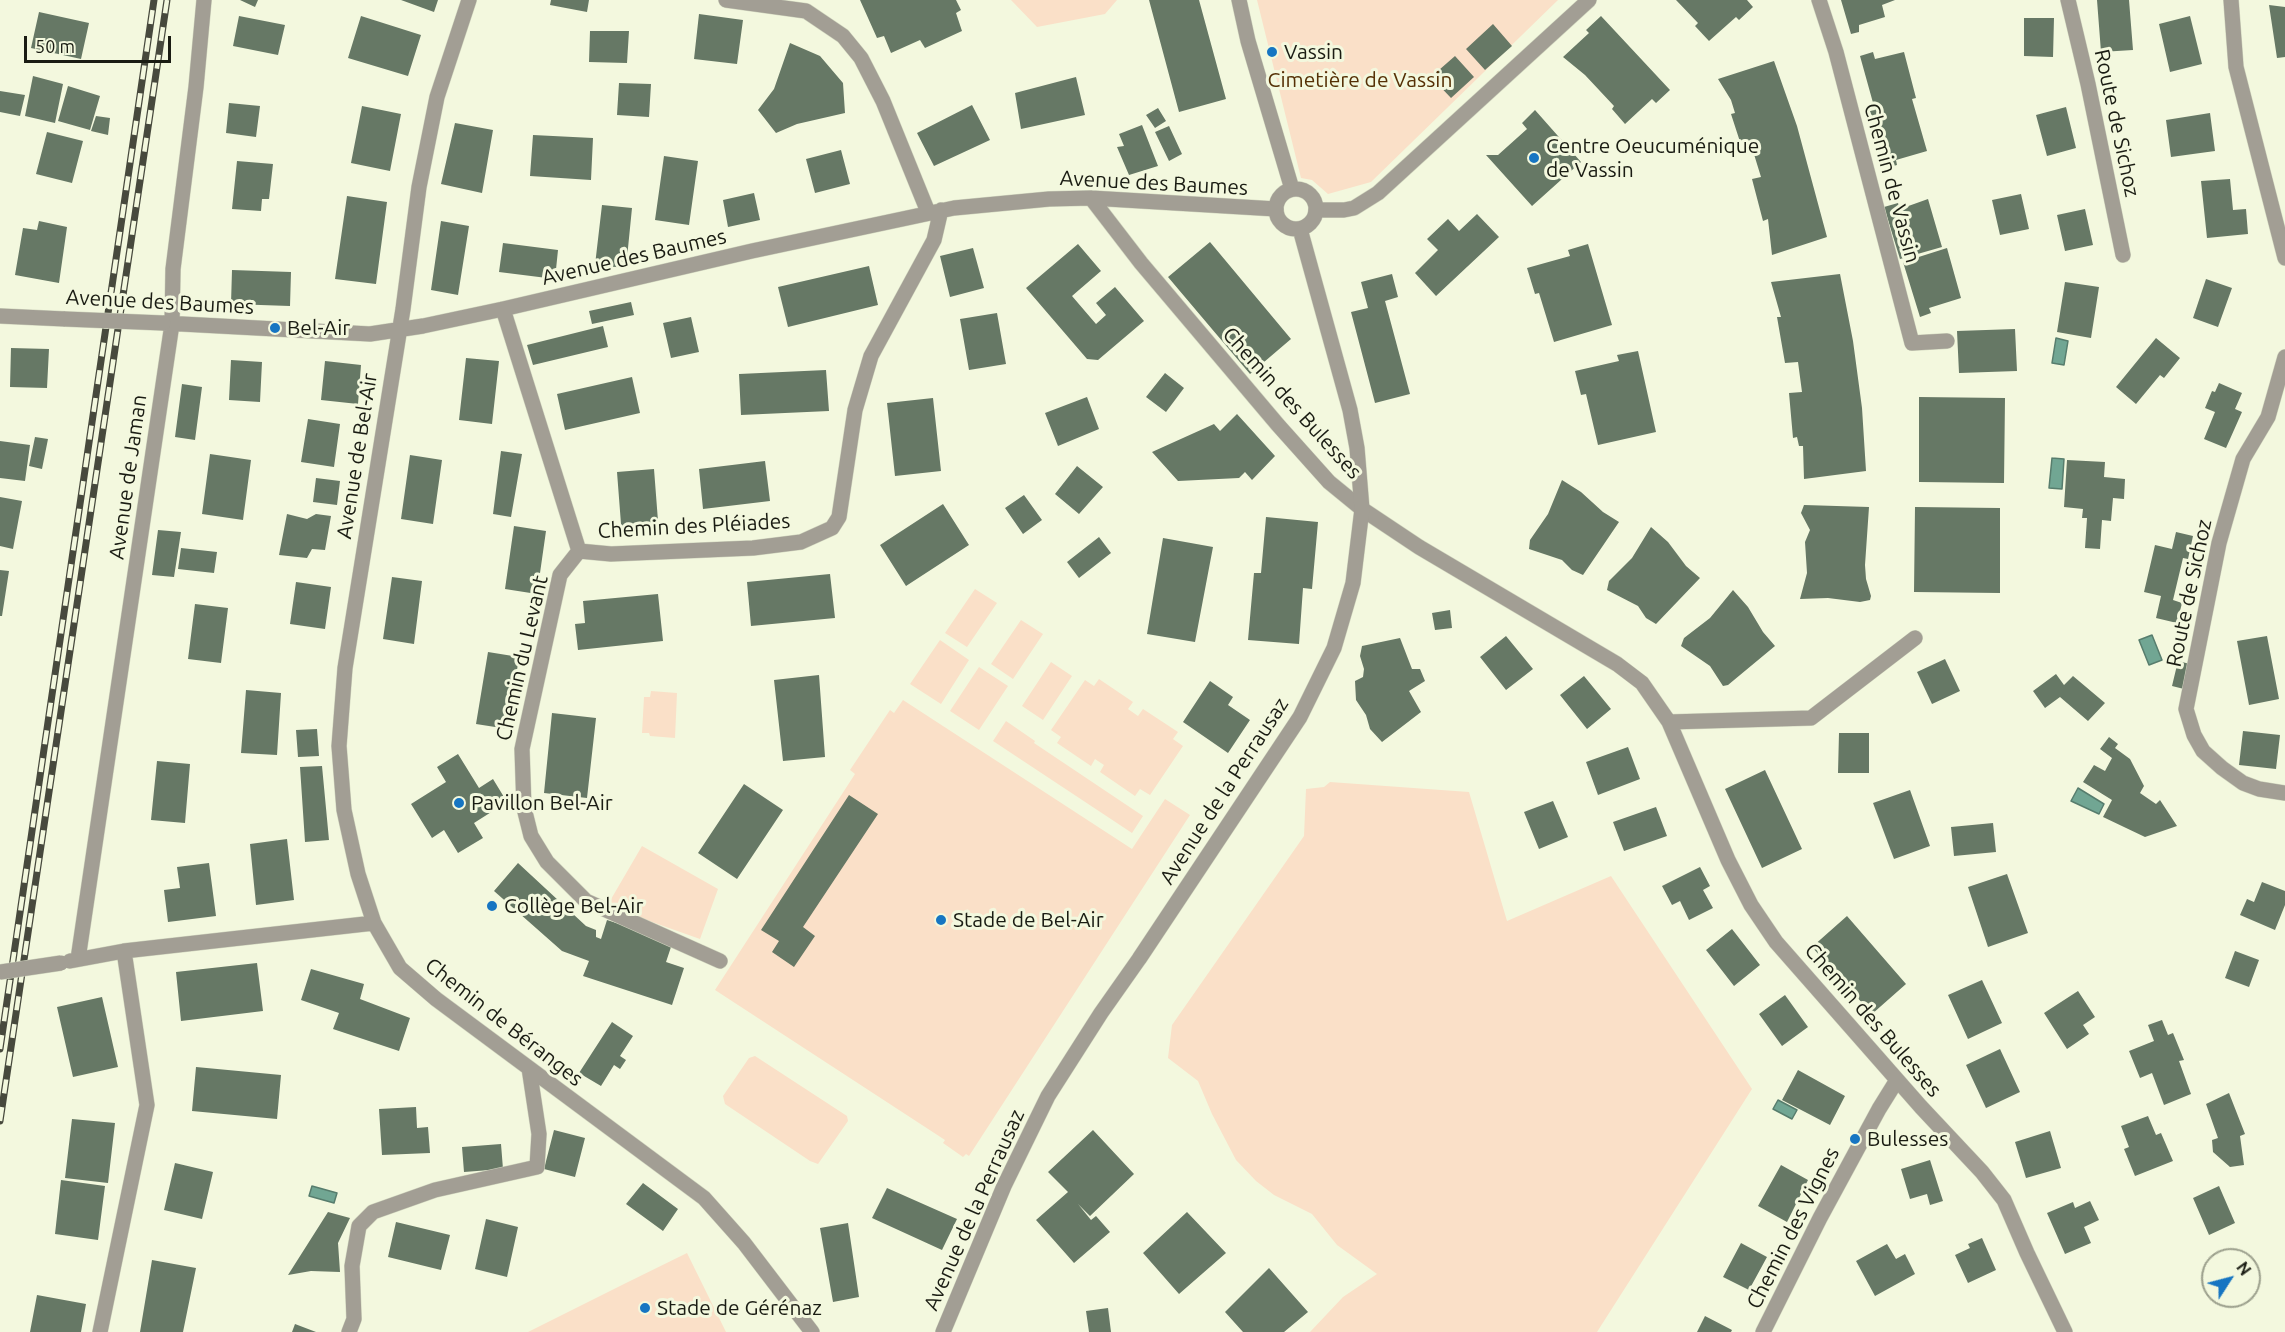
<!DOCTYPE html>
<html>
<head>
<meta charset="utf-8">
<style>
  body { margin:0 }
  #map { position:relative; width:2285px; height:1332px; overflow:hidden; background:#f3f8de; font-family:Ubuntu,sans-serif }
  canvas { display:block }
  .north { position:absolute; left:2201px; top:1248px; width:60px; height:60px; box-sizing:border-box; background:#f3f8de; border:2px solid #9ca08d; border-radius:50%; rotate:54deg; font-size:16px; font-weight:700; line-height:24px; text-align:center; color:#1a1c13 }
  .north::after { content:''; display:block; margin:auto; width:21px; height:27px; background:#1675c2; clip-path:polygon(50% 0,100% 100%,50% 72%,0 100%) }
  .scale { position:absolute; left:24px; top:36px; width:147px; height:27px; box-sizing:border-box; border:3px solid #1a1c13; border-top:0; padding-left:8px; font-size:18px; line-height:21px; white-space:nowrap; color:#1a1c13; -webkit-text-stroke:4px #f3f8de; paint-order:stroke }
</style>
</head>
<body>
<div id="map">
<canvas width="2285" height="1332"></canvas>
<div class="north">N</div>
<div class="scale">50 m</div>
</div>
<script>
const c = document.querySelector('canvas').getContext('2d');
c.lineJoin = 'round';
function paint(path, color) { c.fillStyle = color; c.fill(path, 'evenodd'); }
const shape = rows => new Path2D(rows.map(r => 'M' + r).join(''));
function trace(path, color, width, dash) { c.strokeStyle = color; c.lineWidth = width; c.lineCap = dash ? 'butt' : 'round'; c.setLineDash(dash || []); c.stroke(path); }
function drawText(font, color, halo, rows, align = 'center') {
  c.font = font + ' Ubuntu,sans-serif'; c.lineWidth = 6; c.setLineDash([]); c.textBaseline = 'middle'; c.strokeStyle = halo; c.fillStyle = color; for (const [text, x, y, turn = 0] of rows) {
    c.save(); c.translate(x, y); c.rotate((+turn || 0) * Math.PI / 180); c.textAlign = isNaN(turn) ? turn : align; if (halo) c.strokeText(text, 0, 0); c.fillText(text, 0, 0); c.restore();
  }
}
const green = shape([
  [1011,0,1117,0,1105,14,1037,27],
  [1257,0,1558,0,1371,182,1328,194,1312,180,1301,178],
  [975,589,997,603,967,647,945,633],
  [1021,620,1043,634,1013,679,991,664],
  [940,640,969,660,941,704,910,684],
  [1051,662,1072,676,1043,720,1022,706],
  [979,667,1008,686,979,730,950,711],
  [1099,679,1133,702,1128,709,1138,716,1143,709,1178,732,1173,739,1183,746,1150,795,1140,789,1135,796,1100,772,1104,765,1095,759,1091,766,1057,743,1061,737,1051,730,1085,680,1094,686],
  [651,691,677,693,675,738,650,736,649,733,642,733,644,697,650,697],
  [903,700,1132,849,1165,799,1190,815,969,1156,966,1154,963,1157,943,1143,945,1140,715,990,855,774,850,770,890,710,894,713],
  [1006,721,1035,741,1034,743,1143,816,1132,833,993,741],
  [1330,782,1469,792,1507,921,1611,876,1752,1089,1597,1332,1310,1332,1343,1297,1377,1274,1337,1245,1312,1214,1274,1195,1256,1181,1236,1160,1212,1114,1198,1081,1168,1058,1172,1025,1304,836,1306,789,1324,787],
  [642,846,718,889,700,939,607,906],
  [755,1056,847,1116,848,1121,818,1164,810,1161,725,1104,723,1096,749,1058],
  [687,1253,726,1332,528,1332,624,1284]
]);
const water = shape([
  [2056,338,2068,341,2064,365,2052,363,2056,338],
  [2052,458,2064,459,2062,489,2049,488,2052,458],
  [2152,635,2162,660,2149,665,2139,640,2152,635],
  [2078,788,2104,804,2099,814,2071,801,2078,788],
  [1778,1100,1797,1110,1792,1119,1773,1109,1778,1100],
  [312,1186,337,1193,334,1203,309,1196,312,1186]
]);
const building = shape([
  [240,0,258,0,255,7],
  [401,0,438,0,434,12],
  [551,0,589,0,587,12,550,5],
  [860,0,956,0,961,10,956,13,962,31,925,48,920,40,891,53,884,36,877,38],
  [1149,0,1199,0,1226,99,1179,112],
  [1676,0,1747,0,1753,7,1739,20,1736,17,1709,41,1695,26,1698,23],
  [1841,0,1895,0,1882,5,1885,17,1859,25,1859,32,1851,34],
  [2097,0,2129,0,2133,50,2101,52],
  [2269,5,2285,7,2285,57,2277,58],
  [39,12,89,23,81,59,31,48],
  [699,14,743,20,737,64,694,59],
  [239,16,285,25,278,55,233,46],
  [361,16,421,35,408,76,348,58],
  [1601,16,1670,90,1656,103,1652,99,1625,124,1612,109,1614,106,1585,75,1563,57,1589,33,1586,30],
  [2190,16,2202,64,2170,72,2159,24],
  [2024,18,2054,18,2053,57,2024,56],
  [1493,24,1512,46,1485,70,1466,49],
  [590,31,629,31,627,63,589,62],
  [790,43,820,56,843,83,845,113,797,124,776,133,758,110,774,89],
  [1873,52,1875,59,1904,52,1916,98,1912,99,1927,151,1896,160,1897,165,1886,168,1870,111,1875,110,1860,56],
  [1455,56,1474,77,1451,98,1431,77],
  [1774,61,1797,126,1827,237,1772,255,1768,219,1763,221,1752,179,1761,177,1753,151,1744,154,1731,114,1735,113,1731,100,1718,79],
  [33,76,63,84,55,123,25,116],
  [1076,77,1085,115,1021,129,1015,93],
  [619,83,651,84,649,117,617,115],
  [68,86,100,96,90,130,58,121],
  [0,91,25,95,20,116,0,112],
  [229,103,260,106,256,137,226,133],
  [972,105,990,140,934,166,917,133],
  [362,106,401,114,390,171,351,163],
  [2066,107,2076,148,2047,156,2036,115],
  [1158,108,1166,121,1155,128,1146,115],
  [1535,110,1581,162,1532,206,1486,155,1498,155,1527,129,1522,123],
  [2210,113,2215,151,2171,157,2166,120],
  [96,116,110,118,108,135,91,131],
  [455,123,493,130,482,193,441,184],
  [1142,125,1158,166,1129,175,1117,147,1124,146,1119,134],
  [1169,126,1182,154,1169,161,1155,132],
  [47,132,83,141,72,183,36,174],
  [533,135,593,138,591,180,530,176],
  [841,150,850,184,815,193,806,159],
  [664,156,698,161,689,225,655,220],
  [237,161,273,164,269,199,262,199,261,211,232,209],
  [2230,179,2233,210,2246,209,2248,234,2207,238,2201,181],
  [754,193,760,220,728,227,723,200],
  [2021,194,2029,229,2000,235,1992,200],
  [347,196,387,202,376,284,335,279],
  [1928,199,1942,247,1900,259,1884,207,1898,203,1900,209],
  [602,205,632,208,626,268,595,265],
  [2085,209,2093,245,2065,251,2057,215],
  [1477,214,1499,237,1436,296,1415,273,1438,250,1427,239,1448,219,1459,231],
  [39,221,67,227,59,283,15,275,23,228,37,230],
  [441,221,469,226,458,295,431,290],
  [1210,242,1291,339,1250,374,1168,277],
  [503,243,558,250,555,279,499,272],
  [1078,244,1101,271,1072,296,1096,324,1106,315,1096,303,1115,287,1144,321,1098,360,1087,359,1026,288],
  [1588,244,1612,325,1554,342,1539,293,1535,294,1527,268,1570,256,1568,250],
  [973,248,984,288,950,297,940,256],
  [1947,248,1961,298,1929,308,1931,313,1920,317,1903,262],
  [869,266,878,305,788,327,778,287],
  [232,270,291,272,290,306,231,304],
  [1392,274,1398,297,1385,301,1410,394,1375,403,1351,312,1368,308,1361,282],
  [1840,274,1853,341,1862,408,1866,471,1804,479,1803,446,1799,446,1797,437,1793,438,1789,393,1802,392,1798,362,1785,363,1777,317,1781,317,1771,282],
  [2206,279,2232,288,2218,327,2193,318],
  [2065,282,2099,287,2091,338,2057,332],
  [631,302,634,315,592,324,589,311],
  [997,313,1006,364,969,370,960,319],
  [691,317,699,352,671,358,663,323],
  [603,326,608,347,533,365,527,345],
  [2015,329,2017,371,1959,373,1957,331],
  [2156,338,2180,358,2164,378,2160,375,2136,404,2116,387],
  [11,348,49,349,47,388,10,387],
  [1638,351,1656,432,1598,445,1586,394,1581,395,1575,371,1619,361,1617,355],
  [466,358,499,361,492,424,459,420],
  [231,360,262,362,260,402,229,400],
  [325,361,361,365,358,404,321,400],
  [826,370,829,411,741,415,739,374],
  [1165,373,1184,388,1166,412,1146,397],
  [632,377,640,413,565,430,557,394],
  [2219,383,2242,393,2235,409,2242,412,2226,448,2204,439,2215,412,2205,408,2212,391,2215,392],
  [182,384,202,387,195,440,175,437],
  [1087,397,1099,429,1058,446,1045,413],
  [1919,397,2005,398,2004,483,1919,482],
  [933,398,941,471,895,476,887,403],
  [1237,414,1275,456,1252,480,1245,472,1239,478,1178,481,1152,452,1214,424,1220,431],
  [308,419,340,424,334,467,301,462],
  [35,437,48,439,42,469,29,466],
  [0,441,30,445,25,481,0,478],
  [501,451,522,454,511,517,493,514],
  [210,454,251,460,243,520,202,514],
  [410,455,442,460,433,524,401,519],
  [2067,460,2105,462,2104,477,2125,479,2124,499,2113,498,2111,521,2102,520,2100,549,2085,548,2087,518,2082,518,2083,509,2064,507],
  [765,461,770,501,703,509,699,469],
  [1077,466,1103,487,1079,514,1055,494],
  [654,469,659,534,622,537,617,472],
  [316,478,340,481,337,505,313,502],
  [1562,480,1581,492,1603,512,1619,522,1583,575,1572,570,1562,560,1529,549,1530,540,1548,514],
  [1024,495,1042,520,1023,534,1005,508],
  [0,497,22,501,13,549,0,546],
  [943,504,969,545,906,586,880,545],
  [1804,505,1869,507,1865,565,1866,579,1871,596,1870,600,1860,602,1828,598,1800,599,1807,573,1805,542,1810,530,1801,513],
  [1915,507,2000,508,2000,593,1914,592],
  [287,514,307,519,316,514,331,516,325,550,312,549,307,558,279,555],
  [1266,517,1318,522,1312,589,1303,588,1299,644,1248,640,1254,573,1261,573],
  [514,526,546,531,537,594,505,589],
  [1651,527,1668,542,1686,566,1700,578,1656,624,1646,618,1638,606,1607,590,1609,581,1632,558],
  [158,530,181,532,174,577,152,575],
  [2176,532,2193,536,2188,559,2183,558,2173,600,2182,603,2177,623,2156,618,2161,596,2144,592,2155,545,2172,549],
  [1099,537,1111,553,1079,578,1067,562],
  [1163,538,1213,547,1195,642,1147,634],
  [181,548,217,552,214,573,178,569],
  [0,570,9,571,2,616,0,616],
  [830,574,835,618,751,626,747,582],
  [392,577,422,581,414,644,383,639],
  [296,582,331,587,325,629,290,624],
  [1733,590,1748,607,1763,632,1775,646,1728,685,1723,686,1710,666,1681,646,1684,638,1710,618],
  [658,594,663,641,578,650,575,624,585,623,583,601],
  [195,604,228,608,221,663,188,659],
  [1450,610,1452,628,1435,630,1432,613],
  [1506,636,1533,669,1506,690,1480,657],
  [2267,636,2279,699,2249,705,2237,641],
  [1400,638,1412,669,1420,669,1425,681,1409,691,1421,712,1382,742,1370,729,1366,715,1356,700,1355,681,1363,677,1364,669,1360,656,1362,646],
  [488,652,519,657,508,729,476,724],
  [1945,659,1960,691,1932,704,1917,672],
  [2178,661,2190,664,2184,689,2172,686],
  [2056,674,2064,685,2073,676,2105,703,2088,721,2060,697,2045,708,2033,691],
  [819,675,825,757,783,761,774,680],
  [1584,676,1611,709,1587,729,1560,695],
  [1210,681,1233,697,1228,705,1250,720,1228,753,1183,722],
  [246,690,281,693,277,755,241,753],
  [552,713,596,718,587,798,544,793],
  [317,729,319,756,298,757,296,730],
  [2243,731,2280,735,2276,769,2239,765],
  [1839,733,1869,733,1869,773,1838,773],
  [2109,737,2118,744,2115,748,2130,759,2144,786,2140,793,2156,804,2160,800,2177,826,2145,837,2103,817,2112,800,2083,782,2094,765,2105,771,2112,758,2100,749],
  [1628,747,1640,779,1598,795,1586,762],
  [458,754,479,788,493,779,507,802,474,823,483,838,458,853,444,830,432,838,411,804,446,782,437,767],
  [157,761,190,764,185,823,151,820],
  [322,766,329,840,305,842,300,767],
  [1765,770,1802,849,1762,868,1725,789],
  [744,784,783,810,737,879,698,853],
  [1910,790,1930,846,1894,859,1873,803],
  [849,795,878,814,803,927,815,936,794,967,772,952,779,941,761,930],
  [1553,801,1568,837,1539,849,1524,812],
  [1656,807,1667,836,1624,851,1613,822],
  [1993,823,1996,852,1954,856,1951,827],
  [287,839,294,900,256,905,250,844],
  [209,863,216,916,168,922,164,890,180,888,177,867],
  [518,863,586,926,596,930,596,937,601,939,607,920,673,941,666,962,684,968,672,1005,583,976,589,961,562,951,494,891],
  [1700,867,1710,886,1703,890,1713,908,1689,920,1680,901,1672,905,1662,886],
  [2007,874,2028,933,1988,947,1968,887],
  [2262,882,2285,891,2285,905,2275,930,2240,915,2247,899,2254,902],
  [1847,916,1906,984,1872,1014,1812,947],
  [1732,929,1760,965,1734,986,1706,950],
  [2235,951,2259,960,2249,987,2225,978],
  [257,963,263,1011,181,1021,176,972],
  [311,969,364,984,360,999,410,1018,399,1051,333,1029,339,1013,301,1000],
  [1982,980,2002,1023,1968,1039,1948,995],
  [2078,991,2095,1017,2083,1025,2089,1034,2067,1049,2044,1013],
  [1785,995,1808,1027,1782,1046,1759,1014],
  [102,997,118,1067,73,1077,57,1007],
  [2162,1020,2168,1035,2173,1033,2184,1060,2179,1061,2191,1094,2164,1105,2152,1073,2140,1078,2129,1051,2154,1041,2148,1025],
  [612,1022,633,1036,620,1056,626,1060,620,1069,614,1065,601,1086,579,1073],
  [2000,1049,2020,1092,1986,1108,1966,1065],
  [196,1067,281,1075,277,1119,192,1111],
  [1798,1070,1845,1096,1830,1125,1782,1100],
  [2229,1093,2245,1134,2240,1136,2244,1165,2230,1167,2213,1152,2212,1140,2218,1138,2206,1104],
  [416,1107,417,1128,428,1127,430,1153,382,1155,379,1109],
  [2148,1116,2156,1135,2161,1133,2173,1161,2135,1176,2124,1149,2129,1147,2121,1126],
  [72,1119,115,1123,108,1183,65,1178],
  [554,1130,585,1138,575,1177,544,1169],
  [1093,1130,1134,1174,1090,1216,1078,1204,1091,1220,1096,1216,1110,1232,1074,1263,1036,1220,1068,1192,1048,1172],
  [2050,1131,2061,1168,2026,1178,2015,1142],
  [501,1144,503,1169,464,1172,462,1147],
  [1930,1160,1943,1201,1930,1205,1927,1194,1910,1199,1901,1169],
  [175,1163,213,1172,202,1219,164,1210],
  [1781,1165,1808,1180,1787,1222,1758,1206],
  [61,1180,105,1186,98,1240,55,1234],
  [643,1183,678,1209,663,1231,626,1204],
  [2219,1186,2235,1223,2209,1235,2193,1198],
  [887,1188,957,1219,942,1250,872,1218],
  [2090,1201,2099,1220,2084,1227,2091,1243,2065,1254,2047,1213,2073,1202,2075,1208],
  [328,1212,350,1218,338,1243,340,1272,311,1271,288,1275],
  [1187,1212,1226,1253,1179,1294,1143,1253],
  [486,1219,518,1227,507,1277,475,1269],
  [396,1222,450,1235,441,1270,388,1257],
  [848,1223,859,1297,833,1302,820,1228],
  [1982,1238,1996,1270,1968,1283,1955,1255,1970,1248,1968,1244],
  [1741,1243,1767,1257,1749,1290,1723,1277],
  [1887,1244,1896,1259,1905,1254,1915,1274,1875,1296,1856,1261],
  [152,1260,196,1268,183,1332,140,1332],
  [1269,1268,1308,1312,1284,1332,1243,1332,1225,1312],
  [37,1295,86,1304,81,1332,30,1332],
  [1108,1308,1111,1332,1089,1332,1086,1311],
  [1705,1316,1732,1330,1731,1332,1697,1332],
  [295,1324,316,1332,292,1332]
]);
const minor = shape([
  [469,0,437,97,419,187,403,309,345,668,339,746,344,810,358,874,374,923,400,968,436,999,704,1198,744,1243,812,1332],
  [726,0,806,11,843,36,861,58,883,101,928,212],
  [1819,0,1836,52,1912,343,1947,341],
  [2068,0,2088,84,2123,255],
  [2231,0,2236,67,2285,258],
  [1091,198,1141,263,1278,425,1329,482,1362,509,1419,547,1617,664,1642,683,1669,722,1728,860,1751,905,1776,942,1921,1107,1982,1172,2004,1200,2027,1253,2065,1332],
  [1316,210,1344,210,1354,208,1378,193,1589,0],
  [503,309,579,551],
  [0,316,65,319],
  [163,323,370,334,423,326,503,309,752,251,954,208,1049,199,1091,198,1276,209],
  [2285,357,2268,417,2243,459,2219,543,2186,709,2194,735,2203,751,2222,768,2243,783,2259,789,2285,793],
  [579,551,611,554,753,548,801,542,832,528,839,517,855,410,871,356,934,240,941,210],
  [579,551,560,575,522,749,524,808,531,836,547,862,586,901,720,961],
  [1669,722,1811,718,1915,638],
  [78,959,172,324,173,269,196,87,204,0],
  [70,961,124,951,374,923],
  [100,1332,147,1105,124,951],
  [349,1332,354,1319,352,1266,359,1226,373,1212,435,1190,537,1167,539,1134,529,1068],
  [1763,1332,1820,1218,1879,1109,1897,1080]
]);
const tertiary = shape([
  [1239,0,1248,41,1292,189],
  '1276 209a20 20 0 1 1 40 0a20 20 0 1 1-40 0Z',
  [943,1332,1004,1186,1048,1096,1101,1013,1139,959,1300,717,1334,648,1353,583,1362,509,1357,448,1350,410,1300,229]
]);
const rail = shape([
  [0,1049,154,0],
  [0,1121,167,0]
]);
const minorBridge = shape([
  [65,319,163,323],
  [0,972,61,963]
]);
const markers = [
  [1272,52,6,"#1675c2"],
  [1534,158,6,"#1675c2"],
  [275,328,6,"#1675c2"],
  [459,803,6,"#1675c2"],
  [492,906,6,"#1675c2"],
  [941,920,6,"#1675c2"],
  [1855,1139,6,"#1675c2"],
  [645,1308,6,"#1675c2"]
];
const poiNames = [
  ["Vassin",1284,52],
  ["Centre Oeucuménique",1546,146],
  ["de Vassin",1546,170],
  ["Bel-Air",287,328],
  ["Pavillon Bel-Air",471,803],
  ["Collège Bel-Air",504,906],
  ["Stade de Bel-Air",953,920],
  ["Bulesses",1867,1139],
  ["Stade de Gérénaz",657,1308]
];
const parkNames = [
  ["Cimetière de Vassin",1360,80]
];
const streetNames = [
  ["Route de Sichoz",2117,123,78],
  ["Avenue des Baumes",1154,183,3],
  ["Chemin de Vassin",1892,183,75],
  ["Avenue des Baumes",634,257,-13],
  ["Avenue des Baumes",160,302,3],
  ["Chemin des Bulesses",1292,403,48],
  ["Avenue de Bel-Air",357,456,-81],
  ["Avenue de Jaman",128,477,-82],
  ["Chemin des Pléiades",694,526,-3],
  ["Route de Sichoz",2189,593,-78],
  ["Chemin du Levant",522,658,-77],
  ["Avenue de la Perrausaz",1224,791,-57],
  ["Chemin des Bulesses",1873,1020,49],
  ["Chemin de Béranges",504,1022,38],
  ["Avenue de la Perrausaz",974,1210,-66],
  ["Chemin des Vignes",1793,1228,-63]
];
paint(green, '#fae0c8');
paint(water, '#71a693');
trace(water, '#577d6d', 1.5);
paint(building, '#667865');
trace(minor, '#d0d5be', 16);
trace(tertiary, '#d0d5be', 16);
trace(minor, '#a29e94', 15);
trace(tertiary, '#a29e94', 15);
trace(rail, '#47493d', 7);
trace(rail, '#f3f8de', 4.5, [14]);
trace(minorBridge, '#d0d5be', 16, []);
trace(minorBridge, '#a29e94', 15);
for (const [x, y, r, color] of markers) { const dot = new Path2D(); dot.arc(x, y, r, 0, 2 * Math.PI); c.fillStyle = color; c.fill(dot); trace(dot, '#f3f8de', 2); }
drawText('21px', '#1a1c13', '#f3f8de', poiNames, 'left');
drawText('21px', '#553005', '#f3f8de', parkNames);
drawText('21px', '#1a1c13', '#f3f8de', streetNames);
</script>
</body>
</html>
